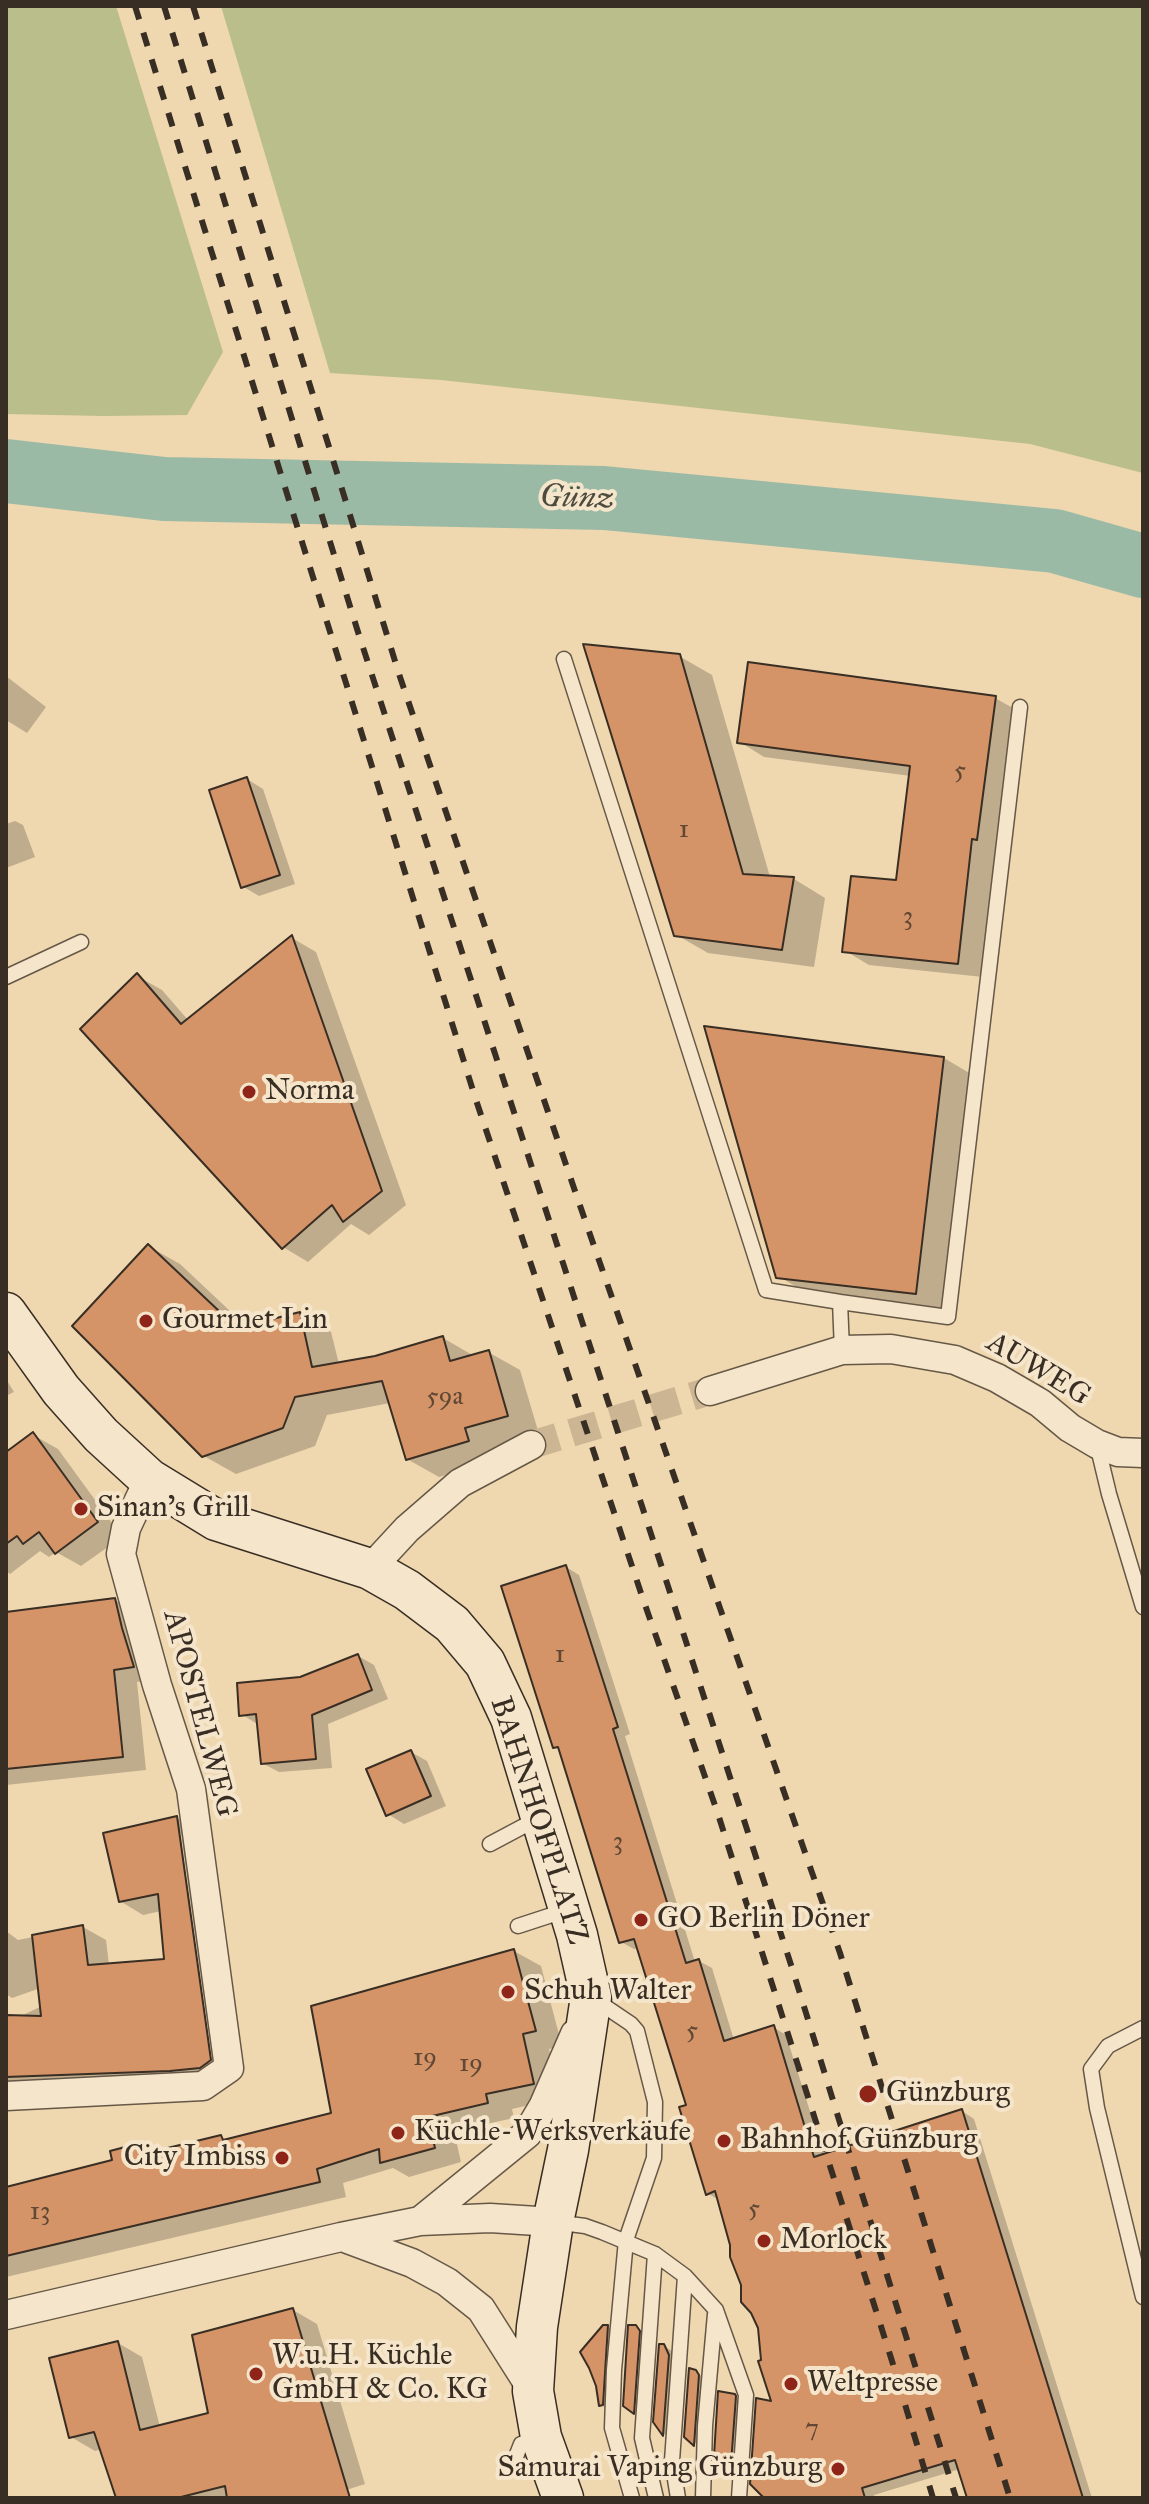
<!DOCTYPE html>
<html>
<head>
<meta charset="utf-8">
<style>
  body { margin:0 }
  #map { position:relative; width:1149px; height:2504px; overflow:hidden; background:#efd7af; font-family:"IM FELL Great Primer",serif }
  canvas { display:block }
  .frame { position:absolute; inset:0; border:8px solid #392e24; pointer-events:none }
</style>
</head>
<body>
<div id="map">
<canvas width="1149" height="2504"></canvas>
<div class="frame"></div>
</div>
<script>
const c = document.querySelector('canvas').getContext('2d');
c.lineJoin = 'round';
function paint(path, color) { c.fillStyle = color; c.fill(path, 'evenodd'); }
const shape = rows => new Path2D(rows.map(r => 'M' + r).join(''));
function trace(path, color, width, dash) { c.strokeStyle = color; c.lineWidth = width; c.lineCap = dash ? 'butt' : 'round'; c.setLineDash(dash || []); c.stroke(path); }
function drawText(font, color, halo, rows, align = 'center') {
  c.font = font + ' "IM FELL Great Primer",serif'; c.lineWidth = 8; c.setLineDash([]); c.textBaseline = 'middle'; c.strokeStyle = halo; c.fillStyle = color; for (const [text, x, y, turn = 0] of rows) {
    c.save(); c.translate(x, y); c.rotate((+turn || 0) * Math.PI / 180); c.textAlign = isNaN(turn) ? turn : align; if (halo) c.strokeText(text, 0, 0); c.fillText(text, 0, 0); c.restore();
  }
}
const green = shape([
  [6,6,116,6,223,352,187,415,103,416,6,414],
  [221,6,1143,6,1143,473,1030,444,441,380,330,373]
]);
const shadow = shape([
  [679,656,712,675,770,877,794,879,825,898,814,967,708,953,675,934],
  [6,676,46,707,27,733,6,720],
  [995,698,1020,712,983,977,869,965,844,950,897,883,911,776,764,757,740,742],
  [247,779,263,789,295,884,259,896,242,886],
  [15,821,23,825,35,857,6,868,6,824],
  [292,938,316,952,406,1205,369,1235,351,1224,308,1262,283,1247,137,976,162,990,188,1020],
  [944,1058,976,1077,948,1311,810,1295,778,1276],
  [148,1246,180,1264,247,1327,299,1314,331,1332,339,1364,376,1358,443,1338,474,1356,488,1352,520,1370,539,1434,496,1446,500,1459,439,1477,407,1459,390,1403,327,1415,315,1446,236,1474,204,1456],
  [6,1379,14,1392,6,1396],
  [33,1435,58,1449,122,1537,81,1566,56,1552,49,1557,40,1551,10,1574,6,1571,6,1454],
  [566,1567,579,1575,630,1734,625,1736,695,1962,699,1961,712,1968,734,2040,773,2027,786,2035,824,2156,962,2111,974,2119,1092,2498,969,2498,960,2469,874,2495,875,2498,767,2498,774,2404,763,2362,760,2327,743,2284,719,2200,707,2193,688,2106,639,1948,634,1949,621,1942,561,1751,555,1747],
  [115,1600,139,1614,157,1680,137,1682,146,1770,6,1785,6,1614],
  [358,1656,374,1665,388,1699,328,1724,332,1768,279,1772,262,1763,259,1725,241,1714,300,1679],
  [411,1752,427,1761,446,1806,404,1824,388,1814],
  [177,1818,200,1831,233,2073,6,2089,6,2023,59,1998,52,1984,12,1998,6,1994,6,1931,18,1940,83,1927,106,1940,109,1965,167,1961,161,1911,143,1915,120,1901],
  [177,1833,181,1833,214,2070,210,2070],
  [514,1951,541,1966,562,2046,549,2049,560,2098,512,2109,514,2118,454,2131,461,2162,409,2177,393,2168,343,2183,346,2197,6,2277,6,2189,114,2162,140,2146,154,2154,221,2138,227,2141,333,2114],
  [293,2310,317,2324,365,2484,321,2498,118,2498,102,2449,95,2451,71,2437,118,2343,142,2357,160,2427,211,2415],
  [608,2327,615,2331,609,2409,601,2405],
  [635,2327,643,2331,641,2416,625,2405],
  [664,2346,672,2351,677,2360,671,2438,664,2434,655,2421],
  [695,2372,703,2377,702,2448,686,2436],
  [734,2396,743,2401,734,2479,726,2474]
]);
const river = shape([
  [6,471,164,489,604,498,1055,541,1143,566]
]);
const building = shape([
  [583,644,680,654,743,874,794,877,782,950,674,936,583,644],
  [748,662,996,696,977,840,972,839,958,964,842,952,851,876,896,880,910,766,737,743,748,662],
  [247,777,280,875,241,888,209,790,247,777],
  [292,935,382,1191,343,1222,332,1205,282,1249,80,1029,137,973,181,1024,292,935],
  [704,1026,944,1057,916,1294,776,1278,704,1026],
  [148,1244,237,1328,300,1312,312,1367,375,1356,443,1336,450,1361,489,1350,508,1416,465,1428,469,1441,406,1460,382,1381,295,1397,283,1428,202,1457,72,1326,148,1244],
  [33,1432,98,1522,55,1554,39,1532,23,1544,17,1536,6,1544,6,1452,33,1432],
  [566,1565,618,1727,613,1729,686,1963,699,1959,724,2041,774,2025,814,2157,962,2109,1083,2498,967,2498,955,2460,862,2488,865,2498,764,2498,750,2484,756,2398,771,2401,758,2361,761,2360,758,2328,751,2313,741,2302,741,2285,730,2257,730,2245,715,2191,706,2195,679,2107,686,2105,634,1939,619,1943,558,1747,553,1748,501,1586,566,1565],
  [115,1598,122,1628,134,1667,114,1670,123,1757,6,1769,6,1612,115,1598],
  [358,1654,372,1690,312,1715,316,1759,261,1764,256,1714,239,1716,237,1683,300,1677,358,1654],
  [411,1750,431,1796,386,1816,366,1769,411,1750],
  [177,1816,211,2060,200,2068,170,2071,6,2077,6,2015,41,2016,32,1935,83,1925,88,1965,164,1959,158,1894,119,1902,103,1833,177,1816],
  [514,1949,536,2031,523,2034,534,2084,486,2094,488,2103,428,2117,435,2148,380,2163,379,2149,317,2169,320,2182,6,2256,6,2187,112,2160,110,2151,140,2143,143,2154,221,2135,223,2140,331,2113,311,2006,514,1949],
  [293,2308,350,2498,227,2498,225,2486,177,2498,116,2498,94,2432,69,2438,49,2358,118,2341,140,2430,208,2413,192,2335,293,2308],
  [603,2325,608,2325,603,2405,599,2406,596,2386,589,2368,580,2352,603,2325],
  [628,2325,636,2325,640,2331,634,2414,623,2406,628,2325],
  [659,2344,664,2344,669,2355,663,2436,653,2422,659,2344],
  [689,2368,696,2370,699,2375,694,2446,684,2437,689,2368],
  [718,2391,735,2394,736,2396,730,2477,724,2475,714,2456,718,2391]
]);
const streetTunnel = shape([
  [531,1445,710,1391]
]);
const lane = shape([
  [564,659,766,1290,840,1302,842,1350],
  [6,977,81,942],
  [840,1302,948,1317,1020,707],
  [1097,1444,1109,1494,1143,1607],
  [490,1844,537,1819],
  [518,1926,567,1910],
  [594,1999,631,2024,637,2031,655,2102,654,2158,626,2240,614,2370,612,2428,632,2498],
  [1143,2028,1108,2046,1091,2069,1097,2108,1143,2297],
  [554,2222,585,2226,602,2232,655,2254,685,2276,716,2310,746,2395,739,2498],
  [655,2254,642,2438,656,2498],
  [512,2467,521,2444,537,2439],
  [678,2498,672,2461,685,2276],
  [703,2498,705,2426,715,2314]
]);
const street = shape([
  [710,1391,842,1350,891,1349,955,1360,997,1378,1040,1403,1070,1428,1097,1444,1118,1452,1143,1453],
  [370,1569,407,1529,460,1483,531,1445],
  [6,2096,203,2086,229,2068,191,1789,157,1685,121,1554,126,1528,149,1479],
  [420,2221,527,2134,543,2107,575,2034],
  [342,2237,412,2263,447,2282,481,2309,533,2391],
  [6,2315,341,2237,420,2221,490,2218,553,2222]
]);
const secondary = shape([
  [6,1313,61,1390,101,1435,149,1479,216,1520,370,1569,407,1590,452,1624,485,1663,511,1718,577,1935,591,1997,568,2150,553,2222,537,2327,533,2391,541,2437,563,2498]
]);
const rail = shape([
  [135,6,475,1097,642,1596,718,1814,892,2361,933,2498],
  [164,6,358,632,793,1971,956,2498],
  [193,6,399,674,577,1197,840,1953,1010,2498]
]);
const markers = [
  [249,1092,8,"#8f2418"],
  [146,1321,8,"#8f2418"],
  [81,1509,8,"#8f2418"],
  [641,1920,8,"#8f2418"],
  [508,1992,8,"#8f2418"],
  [868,2094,10,"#8f2418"],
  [398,2133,8,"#8f2418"],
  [724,2141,8,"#8f2418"],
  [282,2158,8,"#8f2418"],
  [764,2241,8,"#8f2418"],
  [256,2374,8,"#8f2418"],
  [791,2384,8,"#8f2418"],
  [838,2469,8,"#8f2418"]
];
const numberNames = [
  ["5",960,772],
  ["1",684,831],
  ["3",908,918],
  ["59a",445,1398],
  ["1",560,1656],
  ["3",618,1843],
  ["5",692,2032],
  ["19",425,2059],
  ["19",471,2065],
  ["5",754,2210],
  ["13",40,2213],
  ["7",812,2430]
];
const poiNames = [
  ["Norma",265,1092],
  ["Gourmet Lin",162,1321],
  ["Sinan's Grill",97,1509],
  ["GO Berlin Döner",657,1920],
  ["Schuh Walter",524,1992],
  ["Günzburg",886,2094],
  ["Küchle-Werksverkäufe",414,2133],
  ["Bahnhof Günzburg",740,2141],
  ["City Imbiss",266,2158,"right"],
  ["Morlock",780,2241],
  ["W.u.H. Küchle",272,2357],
  ["GmbH & Co. KG",272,2391],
  ["Weltpresse",807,2384],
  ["Samurai Vaping Günzburg",822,2469,"right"]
];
const streetNames = [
  ["AUWEG",1038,1370,31],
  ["APOSTELWEG",199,1714,75],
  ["BAHNHOFPLATZ",538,1821,72]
];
const waterNames = [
  ["Günz",577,499,2]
];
paint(green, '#babe8a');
paint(shadow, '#0003');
trace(river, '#9bbaa5', 64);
paint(building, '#d49468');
trace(building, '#392e24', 2);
trace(streetTunnel, '#cbb593', 28, [28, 14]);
trace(lane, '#665847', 17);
trace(street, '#665847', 31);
trace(secondary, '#392e24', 43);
trace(lane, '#f5e5cb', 14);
trace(street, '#f5e5cb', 28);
trace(secondary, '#f5e5cb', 40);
trace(rail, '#392e24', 6, [14, 14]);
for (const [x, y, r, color] of markers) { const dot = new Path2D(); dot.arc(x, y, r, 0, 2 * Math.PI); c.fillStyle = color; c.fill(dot); trace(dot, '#f5e5cb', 3); }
drawText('26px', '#604835', null, numberNames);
drawText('30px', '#392e24', '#f5e5cb', poiNames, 'left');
drawText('30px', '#392e24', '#f5e5cb', streetNames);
drawText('italic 32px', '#4d4a3e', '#f5e5cb', waterNames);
</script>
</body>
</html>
